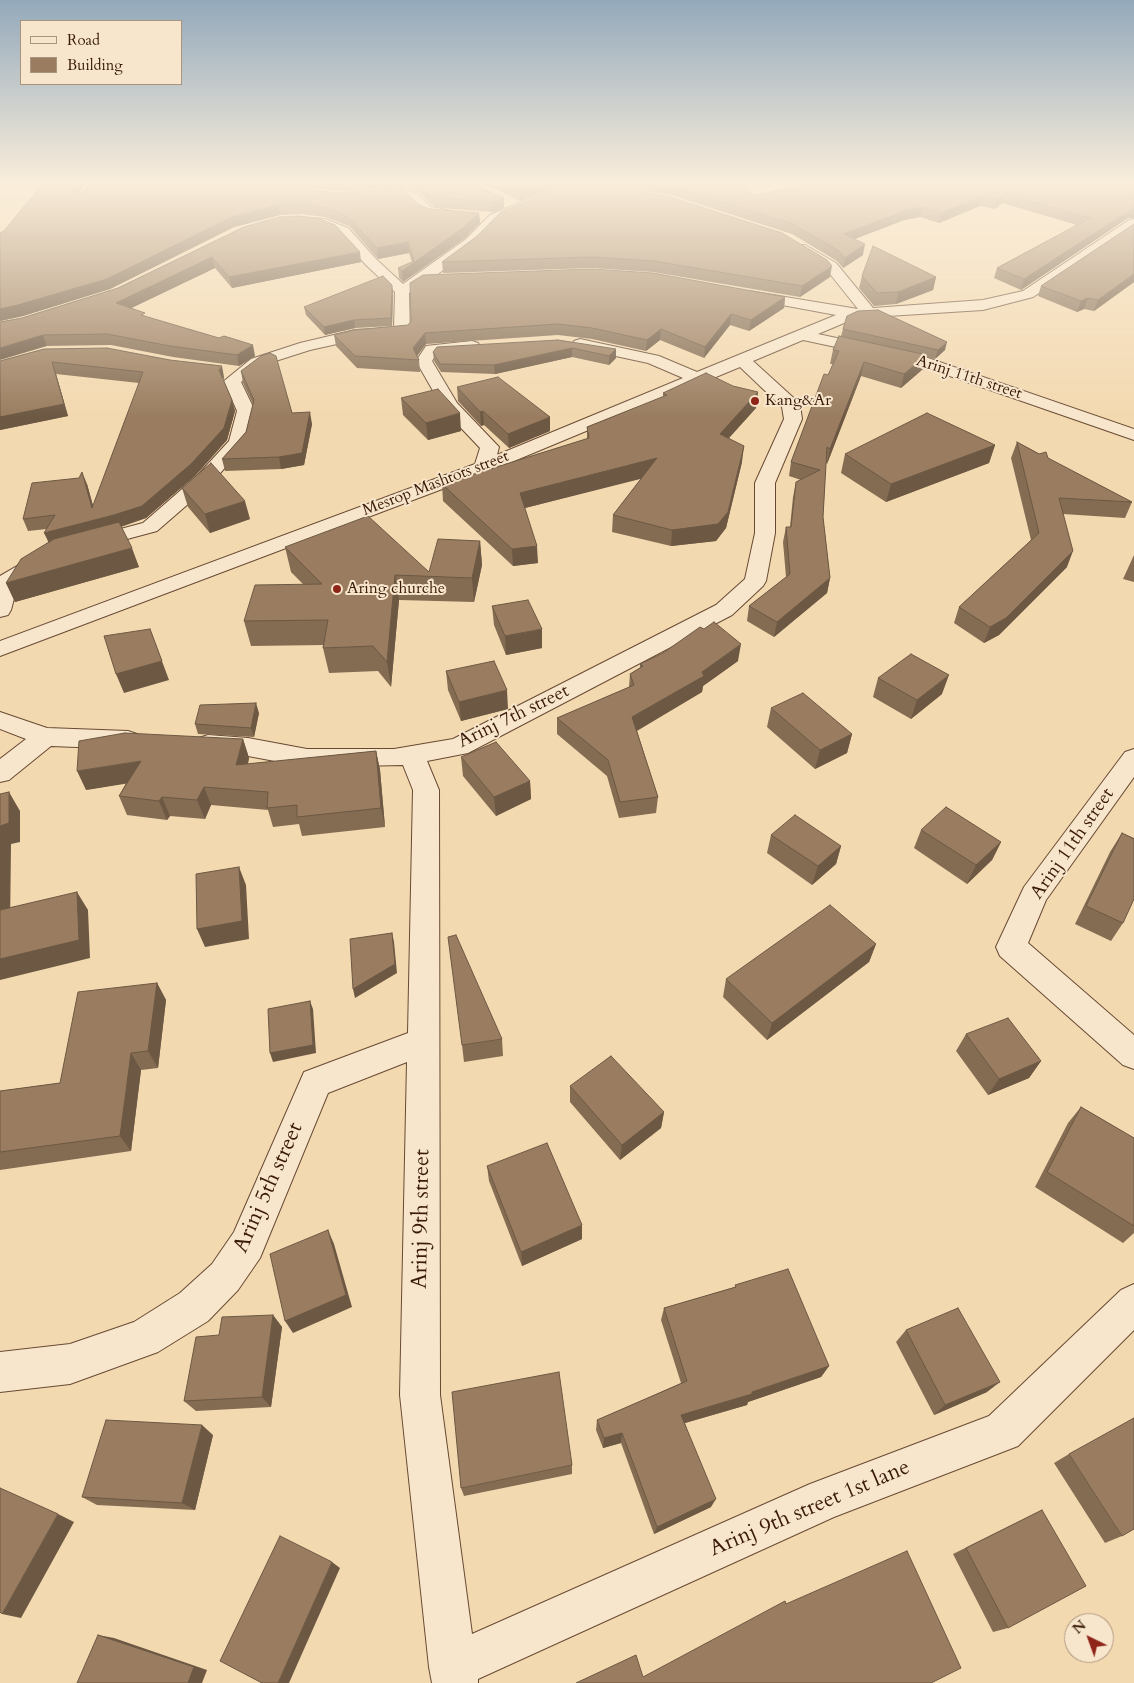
<!DOCTYPE html>
<html>
<head>
<meta charset="utf-8">
<style>
  body { margin:0 }
  #map { position:relative; width:1134px; height:1683px; overflow:hidden; background:#f3d9b0; font-family:Cardo,serif }
  canvas { display:block }
  .legend { position:absolute; left:20px; top:20px; width:162px; height:65px; box-sizing:border-box; background:#f7e6cc; border:1px solid #ab947e; margin:0; padding:6px 9px; list-style:none; font-size:15px; color:#3a1a09 }
  .legend li { display:flex; align-items:center; gap:10px; height:25px }
  .legend b { width:25px; border:1px solid #ab947e }
  .north { position:absolute; left:1064px; top:1613px; width:50px; height:50px; box-sizing:border-box; background:#f7e6cc; border:1px solid #ab947e; border-radius:50%; rotate:318deg; font-size:14px; font-weight:700; line-height:20px; text-align:center; color:#3a1a09 }
  .north::after { content:''; display:block; margin:auto; width:18px; height:22px; background:#8f2418; clip-path:polygon(50% 0,100% 100%,50% 72%,0 100%) }
</style>
</head>
<body>
<div id="map">
<canvas width="1134" height="1683"></canvas>
<ul class="legend">
<li><b style="height:6px;background:#f7e6cc"></b>Road</li>
<li><b style="height:14px;background:#9a7d60"></b>Building</li>
</ul>
<div class="north">N</div>
</div>
<script>
const c = document.querySelector('canvas').getContext('2d');
c.lineJoin = 'round';
const shape = rows => new Path2D(rows.map(r => 'M' + r).join(''));
function trace(path, color, width, dash) { c.strokeStyle = color; c.lineWidth = width; c.lineCap = dash ? 'butt' : 'round'; c.setLineDash(dash || []); c.stroke(path); }
function paint(path, color) { c.fillStyle = color; c.fill(path, 'evenodd'); }
function drawText(font, color, halo, rows, align = 'center') {
  c.font = font + ' Cardo,serif'; c.lineWidth = 4; c.setLineDash([]); c.textBaseline = 'middle'; c.strokeStyle = halo; c.fillStyle = color; for (const [text, x, y, turn = 0] of rows) {
    c.save(); c.translate(x, y); c.rotate((+turn || 0) * Math.PI / 180); c.textAlign = isNaN(turn) ? turn : align; if (halo) c.strokeText(text, 0, 0); c.fillText(text, 0, 0); c.restore();
  }
}
const minor = shape([
  [571,182,587,182,585,185,500,221,475,246,426,283,409,293,410,332,408,335,355,340,310,350,263,365,241,382,255,411,247,442,210,485,157,531,90,549,83,547,80,543,83,539,143,523,196,477,229,441,237,411,224,381,251,359,300,343,355,330,394,328,395,292,366,265,338,234,322,227,298,223,296,220,298,217,325,219,348,228,376,259,403,284,465,240,490,215,571,182],
  [407,190,417,194,431,207,461,213,463,216,456,220,437,218,421,213,405,198,371,199,365,195,371,191,407,190],
  [1134,219,1134,229,1033,297,983,310,856,318,818,334,925,357,1134,429,1134,440,915,364,803,340,753,361,797,401,800,405,802,419,775,483,775,533,766,581,763,586,732,615,468,753,427,761,439,790,440,1395,472,1634,810,1484,989,1416,1121,1290,1134,1284,1134,1330,1018,1446,834,1517,478,1679,478,1683,432,1683,429,1667,400,1395,407,1062,328,1093,260,1258,238,1290,208,1321,158,1352,70,1384,0,1392,0,1352,70,1344,134,1322,180,1293,212,1264,234,1232,304,1072,408,1033,413,790,403,765,307,767,248,756,208,753,199,750,195,744,199,738,208,735,248,738,307,749,394,749,453,739,716,605,745,579,755,533,755,483,784,419,782,407,740,367,490,471,0,656,0,641,475,464,480,448,444,410,416,361,426,346,472,341,478,343,480,346,478,349,472,351,437,353,432,361,457,403,499,447,497,455,683,378,648,363,574,347,572,344,574,341,580,339,659,356,697,372,836,315,744,298,742,295,744,292,749,291,858,309,826,269,795,251,793,248,795,245,805,245,836,263,873,308,983,300,1023,291,1129,220,1134,219],
  [36,557,43,559,47,563,43,567,18,583,11,610,8,615,0,617,0,576,29,559,36,557],
  [0,712,47,728,128,731,137,734,141,740,137,746,128,749,51,746,9,780,0,782,0,759,26,739,0,729,0,712],
  [1134,749,1134,777,1046,900,1028,943,1134,1035,1134,1069,1123,1065,1000,956,996,947,1024,887,1125,752,1134,749]
]);
const wall = shape([
  [290,182,472,182,483,189,504,198,504,208,493,212,439,208,432,205,418,192,407,188,335,191,304,187],
  [481,182,567,182,520,201],
  [574,182,830,277,800,297,653,272,592,268,443,273,442,262],
  [599,182,738,182,755,195,1134,183,1134,218,1128,218,1021,290,994,278,997,268,1077,225,1002,203,995,209,980,206,939,223,920,217,904,220,854,239,863,255,843,268,837,261,792,234,674,196],
  [86,184,78,192,295,187,419,205,430,209,479,213,480,223,464,239,403,282,399,278,398,268,412,262,409,253,378,259,349,226,325,217,301,214,280,215,234,227,110,289,23,316,0,321,0,233],
  [1134,224,1134,282,1094,311,1084,309,1077,312,1038,296,1041,286],
  [244,227,361,262,232,288,215,268,131,308,146,317,255,356,239,366,173,357,111,345,47,346,22,318,118,288],
  [862,276,936,277,933,290,896,304,874,306,859,288],
  [393,293,392,326,355,328,325,335,306,315,304,307],
  [785,297,784,308,749,331,730,325,704,358,660,340,646,351,592,339,558,335,426,344,417,356,419,360,420,372,357,368,336,346,334,335],
  [843,329,945,350,935,359,926,357,923,369,901,388,861,376,827,464,826,463,823,517,830,578,827,593,774,637,747,621,749,606,786,577,783,542,786,527,790,527,793,497,796,482,801,480,789,476,791,462,833,364,830,364,833,350,841,336],
  [558,340,616,358,609,365,572,357,495,374,441,372,434,361,433,352],
  [44,349,224,377,223,380,232,400,235,411,227,440,195,476,146,518,121,527,139,567,15,602,6,583,48,543,47,529,28,531,23,519,87,484,93,506,139,383,56,374,68,416,0,430,0,361],
  [241,371,292,413,312,424,304,465,281,469,225,471,222,459,246,432,253,404,243,383],
  [733,386,758,392,756,408,729,438,742,462,726,528,716,541,671,546,612,532,613,515,642,478,525,508,538,563,513,566,443,501,442,484,587,439,587,427,663,397,663,393],
  [457,387,550,431,509,448,484,425,481,426,458,401],
  [401,398,461,431,428,440,403,415],
  [1017,442,1132,502,1125,518,1063,514,1067,567,999,635,984,643,954,623,959,607,1031,540,1011,458],
  [995,445,989,463,886,502,841,473,845,454],
  [182,488,250,519,210,533,188,507],
  [480,541,482,565,474,602,399,600,391,687,378,671,329,673,323,648,324,645,251,646,244,621,304,585,291,572,285,547,429,572],
  [1134,555,1134,582,1123,579],
  [492,606,542,648,506,655,494,625],
  [738,661,703,686,702,692,637,731,658,797,656,813,619,818,607,776,557,734,557,718,629,687,630,674,640,668,640,664],
  [446,671,508,709,461,721,448,690],
  [878,678,942,694,911,719,873,697],
  [771,708,852,734,847,753,815,769,767,727],
  [259,713,254,737,198,734,195,724],
  [243,739,249,758,248,764,376,751,380,770,385,827,302,836,299,824,273,827,268,810,211,805,205,819,170,816,167,820,127,815,119,796,126,783,86,790],
  [461,757,530,781,531,799,496,816,463,776],
  [921,830,1001,842,992,860,967,884,914,848],
  [1122,833,1134,838,1134,899,1123,923,1111,941,1075,924,1110,852],
  [771,835,841,846,836,864,812,885,767,853],
  [876,944,869,962,767,1040,723,997,726,979],
  [157,983,166,1000,158,1068,141,1070,131,1151,0,1170,0,1091,60,1083],
  [966,1034,1041,1061,1029,1078,988,1095,956,1051],
  [502,1039,503,1056,464,1062,462,1045],
  [570,1086,664,1112,661,1128,620,1160,570,1102],
  [1081,1107,1134,1138,1134,1233,1123,1243,1035,1187,1068,1123],
  [487,1166,582,1239,522,1266,489,1181],
  [735,1285,829,1366,821,1377,748,1402,747,1405,685,1423,711,1507,654,1534,621,1443,603,1448,596,1430,597,1420,681,1383,661,1320,664,1308,735,1287],
  [273,1315,282,1327,271,1407,196,1411,184,1401,219,1335],
  [906,1330,987,1392,934,1415,896,1342],
  [213,1435,195,1510,97,1505,82,1497],
  [1069,1454,1122,1536,1105,1543,1054,1463],
  [572,1465,572,1474,464,1496,461,1488],
  [1042,1510,1008,1628,993,1632,953,1554]
]);
const shadedWall = shape([
  [76,182,86,182,86,184,75,197,72,187],
  [543,182,567,182,520,201,520,191],
  [1005,194,1002,203,995,209,997,199],
  [983,196,980,206,939,223,941,213],
  [504,198,504,208,493,212,492,202],
  [278,205,280,215,234,227,110,289,23,316,0,321,0,309,232,217],
  [923,207,920,217,904,220,842,244,844,234,907,210],
  [1134,208,1134,218,1128,218,1021,290,1024,279,1132,209],
  [479,213,480,223,464,239,403,282,402,271],
  [408,242,409,253,378,259,377,248],
  [865,244,863,255,843,268,845,258],
  [360,252,361,262,232,288,229,277],
  [212,257,215,268,119,314,116,303],
  [832,266,830,277,800,297,802,286],
  [1134,274,1134,282,1094,311,1098,300],
  [936,277,933,290,896,304,898,292],
  [392,285,393,293,392,326,391,318],
  [785,297,784,308,749,331,751,320],
  [1088,298,1084,309,1077,312,1081,301],
  [731,314,730,325,704,358,705,347],
  [354,320,355,328,325,335,324,327],
  [661,329,660,340,646,351,647,340],
  [425,333,426,344,414,360,413,348],
  [43,335,47,346,0,360,0,348],
  [947,342,945,350,935,359,938,350],
  [253,345,255,356,239,366,237,355],
  [572,348,572,357,495,374,494,365],
  [616,349,616,358,609,365,609,356],
  [927,355,923,369,901,388,904,374],
  [52,362,56,374,68,416,0,430,0,417],
  [864,362,861,376,827,464,830,449],
  [222,366,224,377,222,382,219,370],
  [758,392,756,408,718,450,720,434],
  [232,400,235,411,227,440,195,476,146,518,119,527,50,545,44,533,92,508,82,472,87,484,97,520],
  [483,411,484,425,481,426,480,412],
  [310,412,312,424,304,465,281,469,279,457],
  [460,413,461,431,428,440,426,423],
  [550,417,550,431,509,448,508,434],
  [995,445,989,463,886,502,891,484],
  [744,446,742,462,726,528,716,541,671,546,672,530],
  [657,458,656,475,521,509,520,493],
  [245,501,250,519,210,533,205,514],
  [480,541,482,565,474,602,472,578],
  [537,546,538,563,513,566,512,549],
  [132,548,139,567,15,602,6,583],
  [1073,551,1067,567,999,635,984,643,990,627],
  [395,575,399,600,391,687,387,662],
  [830,578,827,593,774,637,777,622],
  [150,629,169,680,124,693,116,674],
  [542,629,542,648,506,655,505,636],
  [741,644,738,661,703,686,702,692,631,734,632,717,702,672],
  [949,675,942,694,911,719,917,700],
  [507,690,508,709,461,721,459,702],
  [256,703,259,713,254,737,251,728],
  [852,734,847,753,815,769,820,750],
  [243,739,249,758,243,784,236,765],
  [376,751,380,770,385,827,381,808],
  [141,761,149,780,86,790,77,771],
  [530,781,531,799,496,816,494,797],
  [204,787,211,805,205,819,197,800],
  [9,792,20,811,20,842,11,844,10,929,0,915,0,826],
  [162,797,170,816,167,820,159,801],
  [1001,842,992,860,967,884,976,865],
  [841,846,836,864,812,885,818,866],
  [239,867,246,885,249,939,205,947,197,929],
  [77,892,88,910,90,958,0,980,0,959],
  [392,933,394,942,397,973,355,998,353,989],
  [876,944,869,962,767,1040,772,1023],
  [157,983,166,1000,158,1068,148,1051],
  [310,1001,313,1009,316,1053,273,1062,270,1053],
  [131,1053,141,1070,131,1151,120,1136],
  [1041,1061,1029,1078,988,1095,999,1079],
  [664,1112,661,1128,620,1160,622,1145],
  [582,1225,582,1239,522,1266,521,1252],
  [328,1230,334,1244,352,1307,293,1333,285,1321],
  [273,1315,282,1327,271,1407,262,1397],
  [829,1366,821,1377,748,1402,747,1405,678,1425,681,1415],
  [1000,1382,987,1392,934,1415,945,1405],
  [202,1425,213,1435,195,1510,182,1503],
  [622,1433,621,1443,603,1448,604,1438],
  [716,1499,711,1507,654,1534,657,1527],
  [58,1514,74,1522,21,1618,2,1614],
  [332,1562,340,1568,289,1683,278,1683],
  [98,1635,114,1638,207,1670,202,1683,188,1683]
]);
const building = shape([
  [44,182,76,182,72,187,73,192,84,192,93,182,281,182,295,187,334,193,402,189,419,205,430,209,479,213,463,228,402,271,398,268,414,261,408,242,377,248,347,216,324,207,300,204,278,205,232,217,107,279,18,305,0,309,0,233,4,231,44,182],
  [414,182,472,182,483,189,504,198,492,202,439,198,431,196,417,183,414,182],
  [500,182,543,182,520,191,500,182],
  [574,182,594,182,670,197,782,233,827,260,832,266,802,286,654,261,592,257,442,262,476,237,501,212,574,182],
  [649,182,738,182,755,195,825,182,1127,182,1134,183,1134,208,1132,209,1024,279,997,268,1090,218,1005,194,997,199,983,196,941,213,923,207,907,210,844,234,865,244,845,258,839,251,793,224,674,187,649,182],
  [299,216,320,219,335,225,360,252,229,277,212,257,116,303,145,313,141,315,219,338,224,336,253,345,237,355,170,346,107,334,43,335,0,348,0,322,22,318,118,288,244,227,279,217,299,216],
  [1134,224,1134,274,1098,300,1088,298,1081,301,1041,286,1134,224],
  [873,246,936,277,898,292,877,293,862,276,873,246],
  [592,269,653,273,785,297,751,320,731,314,705,347,661,329,647,340,592,328,558,324,425,333,413,348,419,360,355,356,334,335,354,330,408,325,411,321,410,283,423,275,592,269],
  [383,276,392,285,391,318,354,320,324,327,304,307,383,276],
  [878,310,947,342,938,350,843,329,847,316,858,311,878,310],
  [839,336,927,355,904,374,864,362,830,449,827,447,823,517,830,578,777,622,749,606,790,574,786,527,791,527,796,482,820,470,791,462,824,374,828,375,839,351,833,350,839,336],
  [558,340,616,349,609,356,572,348,494,365,440,364,433,352,437,347,558,340],
  [107,348,170,360,222,366,219,370,232,400,224,428,191,464,142,506,114,515,44,533,55,515,23,519,32,483,79,478,82,472,92,508,143,372,52,362,64,404,0,417,0,361,44,349,107,348],
  [270,353,276,356,292,413,310,412,302,453,279,457,222,459,246,432,254,400,241,371,261,356,270,353],
  [706,373,733,386,758,392,720,434,744,446,728,512,718,524,672,530,613,515,657,458,520,493,537,546,512,549,442,484,589,438,587,427,667,395,663,393,706,373],
  [498,377,550,417,508,434,483,411,480,412,457,387,498,377],
  [438,389,460,413,426,423,401,398,438,389],
  [927,413,995,445,891,484,845,454,927,413],
  [1017,442,1039,454,1046,452,1048,458,1132,502,1059,498,1073,551,1006,618,990,627,959,607,1039,533,1017,442],
  [211,463,245,501,205,514,182,488,211,463],
  [368,516,429,572,438,539,480,541,472,578,395,575,387,662,373,646,323,648,328,620,244,621,255,585,322,584,285,547,368,516],
  [119,522,132,548,6,583,21,559,54,539,119,522],
  [528,600,542,629,505,636,492,606,528,600],
  [714,622,741,644,702,672,704,676,632,717,658,797,620,802,608,760,557,718,634,685,630,674,643,666,640,664,663,653,700,627,704,629,714,622],
  [150,629,162,661,116,674,104,636,150,629],
  [911,654,949,675,917,700,878,678,911,654],
  [494,661,507,690,459,702,446,671,494,661],
  [803,693,852,734,820,750,771,708,803,693],
  [256,703,251,728,195,724,200,705,256,703],
  [125,733,243,739,236,765,376,751,381,808,297,817,297,805,267,808,268,792,204,787,197,800,162,797,159,801,119,796,141,761,77,771,79,741,125,733],
  [496,742,530,781,494,797,461,757,496,742],
  [9,792,9,823,0,826,0,794,9,792],
  [946,807,1001,842,976,865,921,830,946,807],
  [795,815,841,846,818,866,771,835,795,815],
  [1122,833,1134,839,1134,899,1123,923,1086,906,1122,833],
  [239,867,242,921,197,929,196,874,239,867],
  [77,892,79,940,0,959,0,910,77,892],
  [830,905,876,944,772,1023,726,979,830,905],
  [392,933,395,964,353,989,350,939,392,933],
  [456,935,502,1039,462,1045,448,937,456,935],
  [157,983,148,1051,131,1053,120,1136,0,1152,0,1091,60,1083,78,992,157,983],
  [310,1001,313,1045,270,1053,268,1009,310,1001],
  [1008,1018,1041,1061,999,1079,966,1034,1008,1018],
  [611,1056,664,1112,622,1145,570,1086,611,1056],
  [1081,1107,1134,1138,1134,1226,1047,1172,1081,1107],
  [547,1143,582,1225,521,1252,487,1166,547,1143],
  [328,1230,346,1295,285,1321,270,1254,328,1230],
  [788,1269,829,1366,752,1392,752,1394,681,1415,716,1499,657,1527,622,1433,604,1438,597,1420,687,1381,664,1308,736,1287,735,1285,788,1269],
  [958,1308,1000,1382,945,1405,906,1330,958,1308],
  [273,1315,262,1397,184,1401,196,1337,219,1335,222,1317,273,1315],
  [559,1372,572,1465,461,1488,452,1392,559,1372],
  [1134,1418,1134,1529,1122,1536,1069,1454,1134,1418],
  [106,1420,202,1425,182,1503,82,1497,106,1420],
  [0,1488,58,1514,2,1614,0,1612,0,1488],
  [1042,1510,1086,1586,1008,1628,966,1548,1042,1510],
  [280,1536,332,1562,278,1683,262,1683,220,1661,280,1536],
  [907,1551,961,1668,931,1683,576,1683,636,1655,643,1677,785,1601,786,1604,907,1551],
  [98,1635,194,1667,188,1683,77,1683,98,1635]
]);
const markers = [
  [755,401,5,"#8f2418"],
  [337,589,5,"#8f2418"]
];
const farStreetnames = [
  ["Arinj 11th street",969,378,18],
  ["Mesrop Mashtots street",436,484,-21]
];
const farPoinames = [
  ["Kang&Ar",765,401],
  ["Aring churche",347,589]
];
const streetNames = [
  ["Arinj 7th street",514,717,-26],
  ["Arinj 11th street",1073,844,-55]
];
const nearStreetnames = [
  ["Arinj 5th street",269,1188,-66],
  ["Arinj 9th street",422,1219,-89],
  ["Arinj 9th street 1st lane",810,1509,-23]
];
trace(minor, '#684a33', 2);
paint(minor, '#f7e6cc');
paint(wall, '#846c53');
paint(shadedWall, '#6c5843');
paint(building, '#9a7d60');
trace(building, '#6c5843', 1);
const sky = c.createLinearGradient(0, 0, 0, 417);
sky.addColorStop(0, '#93a9bb');
sky.addColorStop(0.44, '#faeedb');
sky.addColorStop(1, '#faeedb00');
c.fillStyle = sky;
c.fillRect(0, 0, 1134, 417);
for (const [x, y, r, color] of markers) { const dot = new Path2D(); dot.arc(x, y, r, 0, 2 * Math.PI); c.fillStyle = color; c.fill(dot); trace(dot, '#f7e6cc', 2); }
drawText('16px', '#3a1a09', '#f7e6cc', farStreetnames);
drawText('16px', '#3a1a09', '#f7e6cc', farPoinames, 'left');
drawText('19px', '#3a1a09', '#f7e6cc', streetNames);
drawText('22px', '#3a1a09', '#f7e6cc', nearStreetnames);
</script>
</body>
</html>
